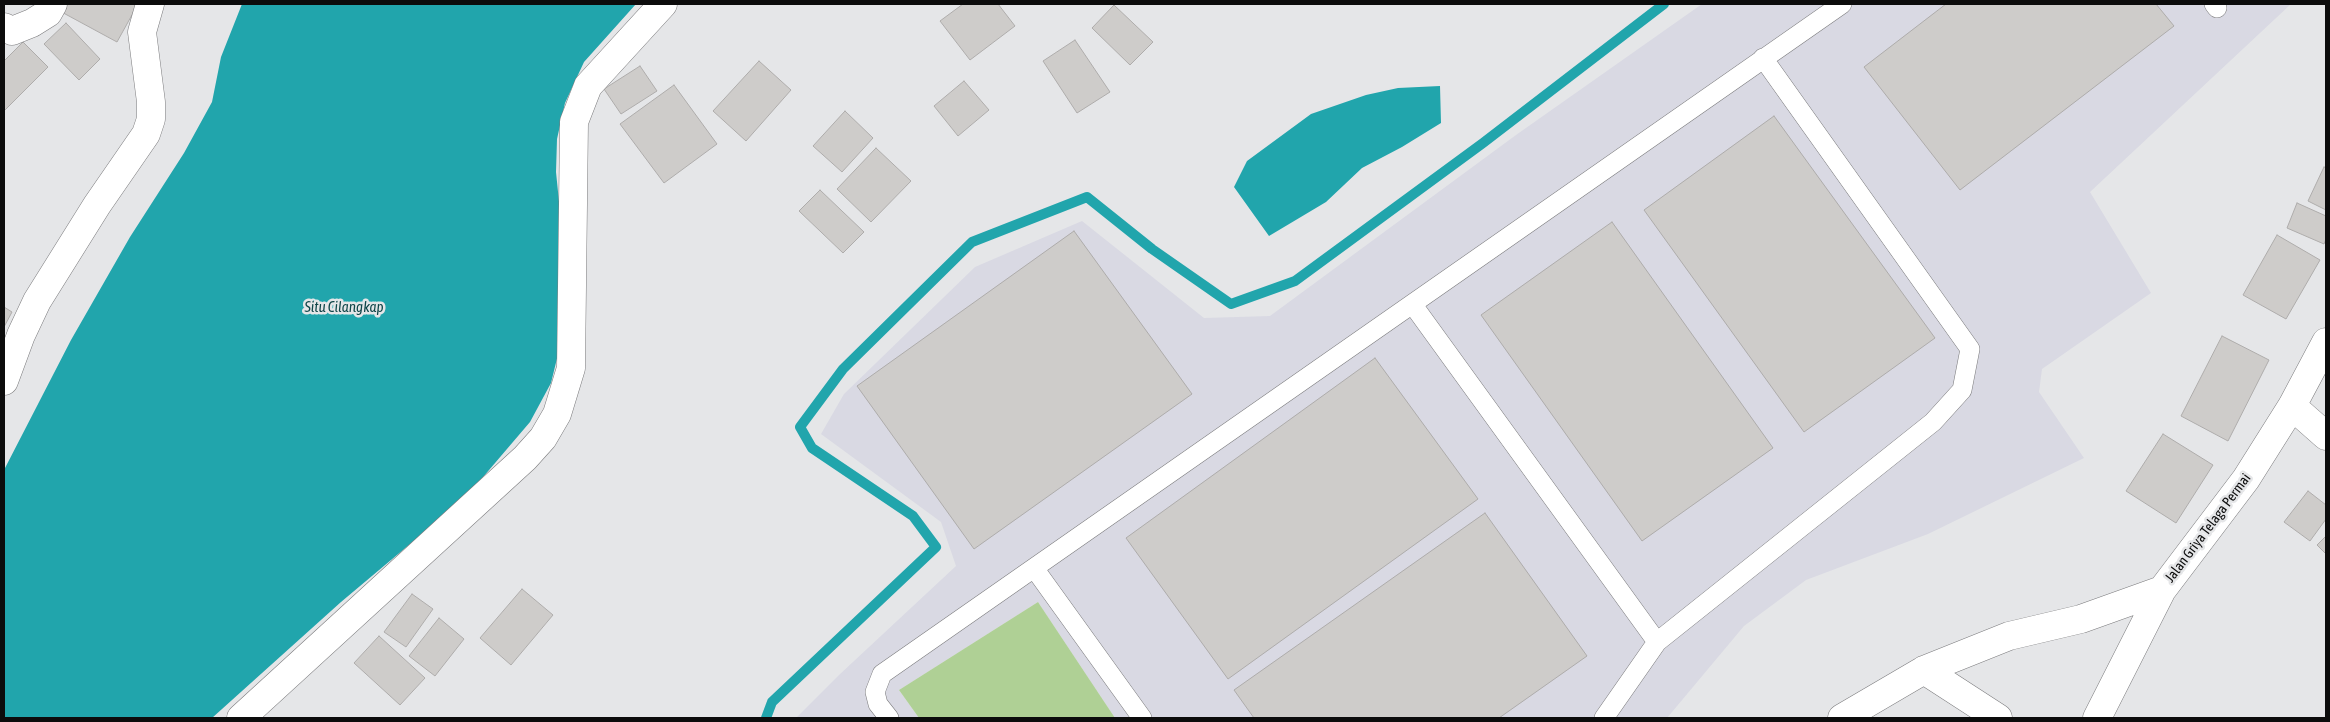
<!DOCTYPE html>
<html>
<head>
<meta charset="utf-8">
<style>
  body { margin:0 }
  #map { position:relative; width:2330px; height:722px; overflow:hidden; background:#e5e6e8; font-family:"Asap Condensed",sans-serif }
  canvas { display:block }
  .frame { position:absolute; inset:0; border:5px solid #0c0c0c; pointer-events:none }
</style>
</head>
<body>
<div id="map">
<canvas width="2330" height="722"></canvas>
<div class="frame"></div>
</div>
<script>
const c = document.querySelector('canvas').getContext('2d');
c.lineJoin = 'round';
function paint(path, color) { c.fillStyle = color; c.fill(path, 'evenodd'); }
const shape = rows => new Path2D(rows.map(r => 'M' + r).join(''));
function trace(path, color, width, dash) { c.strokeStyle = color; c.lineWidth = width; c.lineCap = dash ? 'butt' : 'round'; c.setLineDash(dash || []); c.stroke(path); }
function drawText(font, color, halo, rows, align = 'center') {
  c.font = font + ' "Asap Condensed",sans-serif'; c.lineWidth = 5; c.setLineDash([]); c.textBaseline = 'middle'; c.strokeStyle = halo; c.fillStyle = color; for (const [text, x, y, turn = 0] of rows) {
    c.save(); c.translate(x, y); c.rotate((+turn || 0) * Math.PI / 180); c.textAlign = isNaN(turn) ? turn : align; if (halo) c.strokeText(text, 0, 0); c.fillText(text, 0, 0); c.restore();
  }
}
const built = shape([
  [1702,4,2291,4,2090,192,2151,293,2042,369,2039,392,2084,458,1928,534,1806,580,1744,626,1667,718,1115,718,1038,602,899,690,919,718,796,718,839,675,956,566,941,522,821,434,844,394,975,267,1082,221,1204,318,1270,316,1516,135]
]);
const green = shape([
  [1038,602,1115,718,919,718,899,690]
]);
const water = shape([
  [242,4,636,4,584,62,565,103,557,139,556,172,564,251,562,338,551,383,530,422,466,497,341,602,212,718,4,718,4,470,71,340,130,237,184,153,212,102,221,57],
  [1440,86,1441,123,1402,147,1362,168,1326,202,1269,236,1234,187,1247,161,1311,114,1366,95,1398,88]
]);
const stream = shape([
  [766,718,772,702,936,547,913,516,812,448,800,427,843,369,972,242,1087,197,1152,249,1231,304,1295,281,1483,143,1664,4]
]);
const building = shape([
  [59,4,138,4,117,42,56,9,59,4],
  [963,4,998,4,1015,26,970,60,940,21,963,4],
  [1946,4,2156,4,2174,26,1960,190,1864,67,1946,4],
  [1114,5,1153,42,1130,65,1092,28,1114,5],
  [66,23,100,59,79,80,44,44,66,23],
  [1075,40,1110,92,1077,113,1043,61,1075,40],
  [23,42,48,67,4,111,4,61,23,42],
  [759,61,791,90,746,141,713,111,759,61],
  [640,66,657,91,621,114,604,89,640,66],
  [964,81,989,110,958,136,934,106,964,81],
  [674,85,717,144,664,183,620,124,674,85],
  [845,111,873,138,842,172,813,146,845,111],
  [1774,116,1935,338,1804,432,1644,210,1774,116],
  [876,148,911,181,871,222,837,189,876,148],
  [2324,167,2326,168,2326,210,2308,201,2324,167],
  [820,190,864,232,843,253,799,211,820,190],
  [2297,203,2326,216,2326,239,2324,244,2287,228,2297,203],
  [1612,222,1773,448,1642,541,1481,315,1612,222],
  [1074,231,1192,394,974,549,857,386,1074,231],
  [2277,235,2320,260,2286,319,2243,295,2277,235],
  [4,307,12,312,4,327,4,307],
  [2222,336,2269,360,2228,441,2181,416,2222,336],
  [1375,358,1478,499,1228,679,1126,538,1375,358],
  [2163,434,2213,465,2176,523,2126,491,2163,434],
  [2308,491,2326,505,2326,519,2310,541,2284,522,2308,491],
  [1485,513,1587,656,1499,718,1254,718,1234,690,1485,513],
  [2326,536,2326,554,2317,545,2326,536],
  [522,589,553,615,511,665,480,638,522,589],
  [412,594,433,609,406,647,384,632,412,594],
  [439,618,464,639,435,676,409,656,439,618],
  [379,636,425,678,400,705,354,663,379,636]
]);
const service = shape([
  [2214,4,2217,8],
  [1413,305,1657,642],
  [1034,568,1142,718],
  [889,718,878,704,875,692,882,674,1842,4],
  [1604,718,1657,642,1933,422,1962,390,1970,349,1763,58]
]);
const minor = shape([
  [4,27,12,31,32,23,48,13,53,4],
  [4,381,21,335,37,301,97,205,146,134,151,119,151,102,142,32,150,4],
  [2292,406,2326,436],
  [1924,670,1998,718],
  [241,718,525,458,543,438,557,414,571,368,574,122,588,86,663,4],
  [1842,718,1924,670,2009,636,2081,619,2162,590],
  [2097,718,2162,590,2246,479,2292,406,2326,342]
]);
const streetNames = [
  ["Jalan Griya Telaga Permai",2208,528,-53]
];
const waterNames = [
  ["Situ Cilangkap",344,307]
];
paint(built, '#d9d9e3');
paint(green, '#afd095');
paint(water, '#21a5ac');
trace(stream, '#21a5ac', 10);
paint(building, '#ceccca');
trace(building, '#aeacab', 1);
trace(service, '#7b7b7d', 20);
trace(minor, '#7b7b7d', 29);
trace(service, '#fff', 19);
trace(minor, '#fff', 28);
drawText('14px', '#0c0c0c', '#e5e6e8', streetNames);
drawText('italic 15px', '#0f4548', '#e5e6e8', waterNames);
</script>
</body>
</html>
